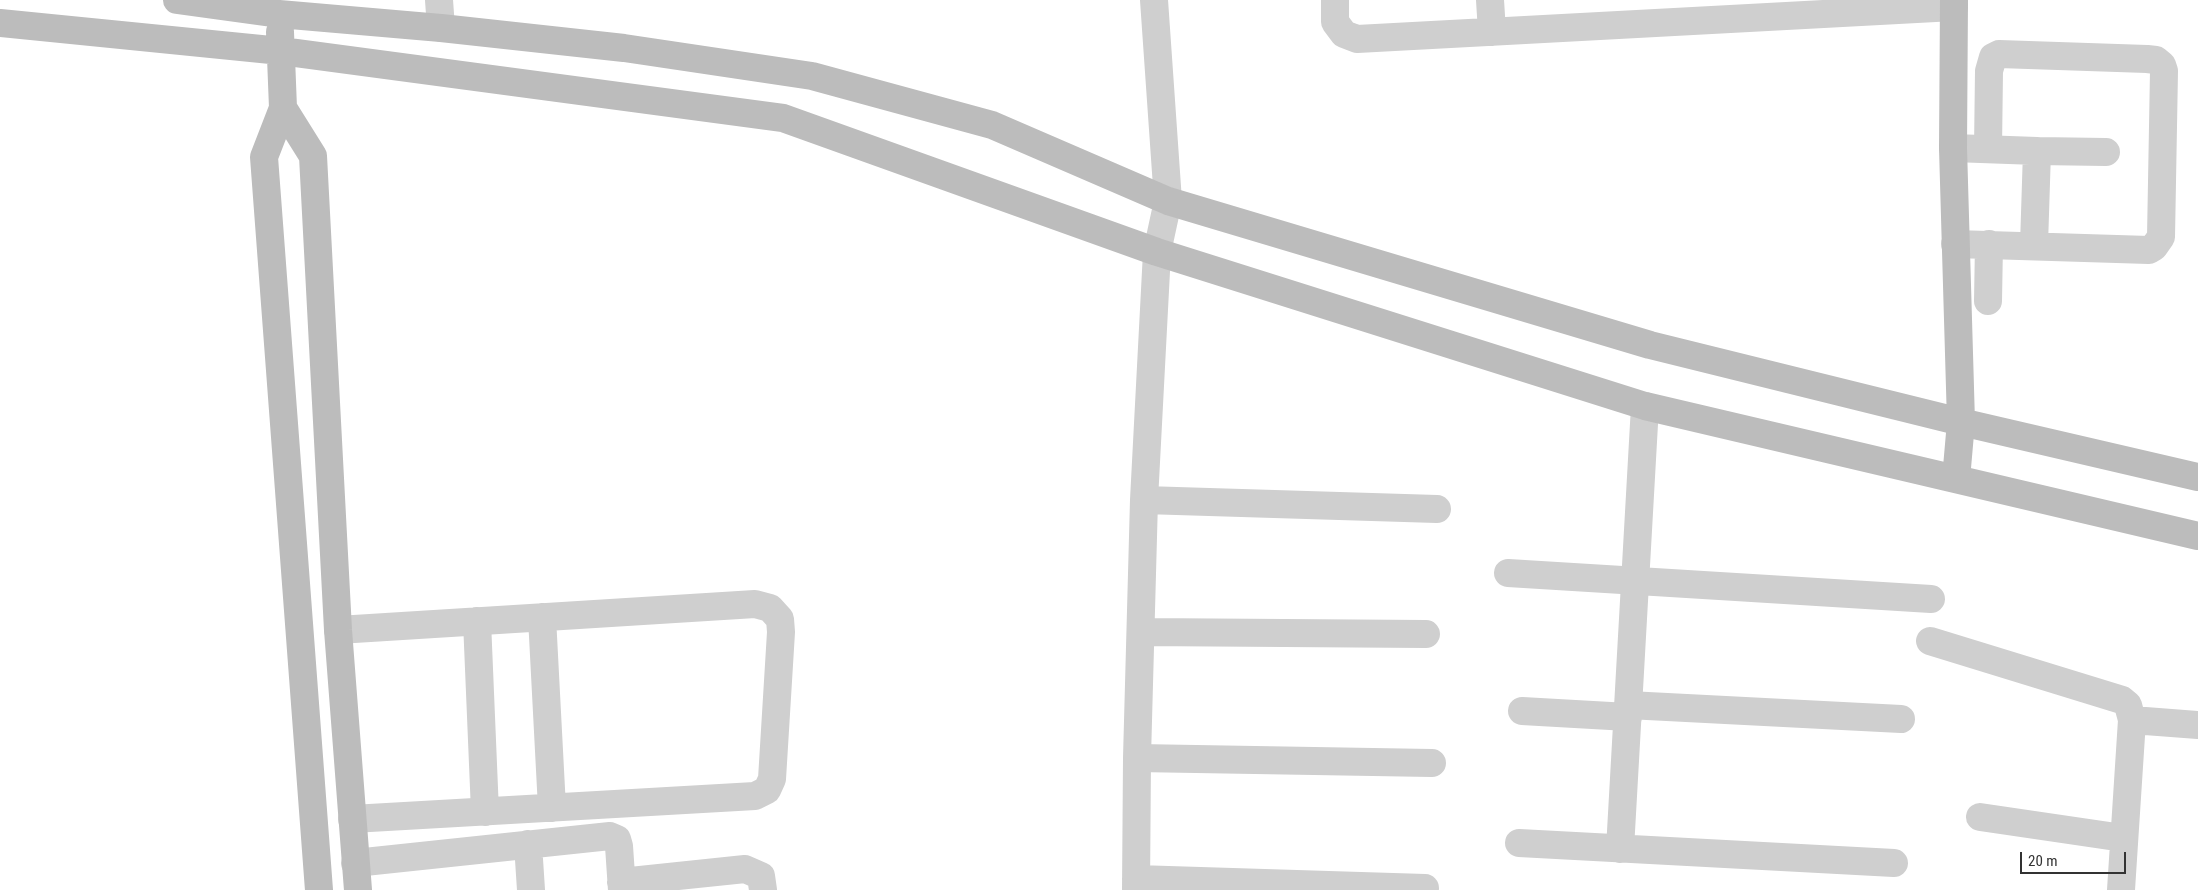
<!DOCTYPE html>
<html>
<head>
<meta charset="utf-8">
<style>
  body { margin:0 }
  #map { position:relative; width:2198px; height:890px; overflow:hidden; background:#fff; font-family:"Roboto Condensed",sans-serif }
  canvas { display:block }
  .scale { position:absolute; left:2020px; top:852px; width:106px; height:22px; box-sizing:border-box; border:2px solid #323232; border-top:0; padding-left:6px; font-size:15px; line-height:18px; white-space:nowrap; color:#323232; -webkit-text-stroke:4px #fff; paint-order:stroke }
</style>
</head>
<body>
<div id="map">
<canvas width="2198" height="890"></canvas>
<div class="scale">20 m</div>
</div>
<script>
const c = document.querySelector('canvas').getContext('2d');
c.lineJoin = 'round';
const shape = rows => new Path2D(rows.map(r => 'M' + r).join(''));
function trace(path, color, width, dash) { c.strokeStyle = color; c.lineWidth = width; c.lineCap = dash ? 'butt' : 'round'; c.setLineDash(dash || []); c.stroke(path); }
const street = shape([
  [439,0,441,28],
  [1335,0,1335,22,1344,34,1357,39,1954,7],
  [1490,0,1492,32],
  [1953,148,2037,151,2034,245],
  [2037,151,2106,152],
  [1955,244,2149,250,2154,247,2161,237,2164,71,2162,65,2156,60,2147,59,1999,54,1993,57,1989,71,1988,149],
  [1988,301,1989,244],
  [1144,500,1437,509],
  [1508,573,1931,599],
  [542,617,552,808],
  [477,621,485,812],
  [338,630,755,604,770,608,780,619,781,632,772,779,767,790,755,796,352,819],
  [1142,632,1426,634],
  [1930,641,2122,700,2128,705,2132,720],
  [1628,705,1901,719],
  [1522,711,1628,717],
  [1137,758,1432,763],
  [1980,817,2123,838],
  [1519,843,1894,863],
  [528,844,531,890],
  [1620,849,1645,406],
  [355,863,610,836,617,839,619,846,622,890],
  [1136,879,1425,888],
  [621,882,745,869,761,876,763,890],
  [1136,890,1137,758,1144,500,1157,252,1168,201,1154,0],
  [2121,890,2132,720,2198,725]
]);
const secondary = shape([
  [177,0,279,14,441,28,624,48,812,76,992,125,1168,201,1650,345,1961,422,2198,477],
  [1954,0,1953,148,1961,422,1956,479],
  [0,23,281,51,783,118,1157,252,1645,406,2198,536],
  [280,32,283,108,264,157,319,890],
  [283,108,313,156,338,630,358,890]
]);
trace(street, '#cfcfcf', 28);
trace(secondary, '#bcbcbc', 28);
</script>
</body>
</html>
